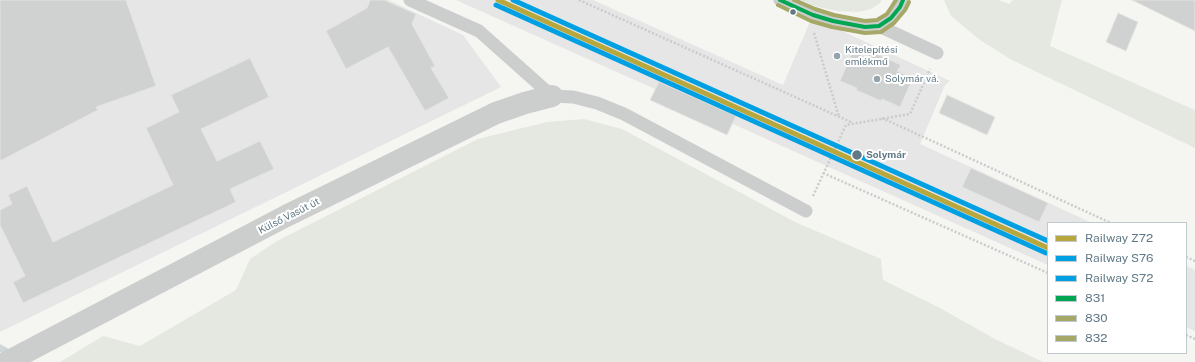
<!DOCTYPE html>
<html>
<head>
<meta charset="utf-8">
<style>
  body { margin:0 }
  #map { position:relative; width:1195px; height:362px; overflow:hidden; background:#f5f5f2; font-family:"Public Sans",sans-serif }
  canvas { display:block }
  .legend { position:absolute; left:1047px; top:222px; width:140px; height:132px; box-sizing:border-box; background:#fff; border:1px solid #c0c9cf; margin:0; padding:5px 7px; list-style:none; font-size:12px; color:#617986 }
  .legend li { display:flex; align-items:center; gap:8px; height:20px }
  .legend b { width:20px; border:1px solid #c0c9cf }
</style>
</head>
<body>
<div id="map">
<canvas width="1195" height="362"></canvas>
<ul class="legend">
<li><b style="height:5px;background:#b7a73c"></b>Railway Z72</li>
<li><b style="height:5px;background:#00a0e3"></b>Railway S76</li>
<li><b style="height:5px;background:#00a0e3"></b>Railway S72</li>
<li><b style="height:5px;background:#00a651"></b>831</li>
<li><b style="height:5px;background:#a6a868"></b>830</li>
<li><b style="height:5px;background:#a6a868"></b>832</li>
</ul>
</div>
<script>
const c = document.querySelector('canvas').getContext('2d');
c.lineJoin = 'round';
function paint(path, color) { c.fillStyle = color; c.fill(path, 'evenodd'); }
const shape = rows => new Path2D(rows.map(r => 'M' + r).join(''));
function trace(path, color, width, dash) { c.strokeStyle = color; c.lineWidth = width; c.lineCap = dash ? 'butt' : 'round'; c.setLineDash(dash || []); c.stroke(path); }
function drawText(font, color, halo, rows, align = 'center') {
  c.font = font + ' "Public Sans",sans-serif'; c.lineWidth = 4; c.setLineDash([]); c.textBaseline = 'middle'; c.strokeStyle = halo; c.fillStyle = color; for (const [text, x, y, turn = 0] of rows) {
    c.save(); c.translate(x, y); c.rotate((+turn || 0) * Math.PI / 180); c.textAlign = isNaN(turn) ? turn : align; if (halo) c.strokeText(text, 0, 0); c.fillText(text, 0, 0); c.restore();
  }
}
const built = shape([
  [0,0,388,0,463,35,501,87,0,332],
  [456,0,593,0,783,85,812,17,950,81,945,85,920,144,1092,223,1048,223,1048,265],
  [1186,266,1195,270,1195,331,1186,327]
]);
const green = shape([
  [796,0,882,0,879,4,871,9,858,12,837,11,805,4],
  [944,0,998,0,1009,4,1013,0,1062,0,1050,46,1195,110,1195,148,1012,60,980,40,951,16],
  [584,119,622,129,795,222,881,259,883,280,940,308,995,339,1043,362,60,362,103,336,140,346,236,290,250,259,277,241,478,139,547,122]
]);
const stream = shape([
  [0,348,13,355]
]);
const building = shape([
  [0,0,126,0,156,86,96,107,98,110,0,161,0,0],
  [370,0,384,0,416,14,412,24,435,66,431,68,449,98,425,111,388,47,346,69,326,31,367,8,370,0],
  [1132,0,1195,0,1195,31,1132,0],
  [1118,13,1138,22,1126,51,1106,42,1118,13],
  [853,51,867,58,870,51,901,65,897,71,913,78,900,107,882,99,881,101,856,90,857,88,840,81,853,51],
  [250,58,269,97,201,129,217,161,260,141,274,169,230,189,236,202,23,303,13,282,25,276,0,225,0,210,12,204,8,195,27,186,53,242,173,185,146,128,179,112,171,95,250,58],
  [659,82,736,116,727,135,650,100,659,82],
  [947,95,995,117,987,135,939,113,947,95],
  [971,168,1048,203,1039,222,962,187,971,168]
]);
const path = shape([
  [579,0,853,123],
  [814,33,839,117],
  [882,118,1111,223],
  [823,173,1048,273],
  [813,196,846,125,910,114,930,69],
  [1186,257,1195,261],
  [1186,335,1195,339]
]);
const lane = shape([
  [410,0,479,31,552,96,573,97,597,103,624,114,806,211],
  [780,0,813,15,833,21,865,27,879,26,937,53],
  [879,26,891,18,900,7,903,0]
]);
const street = shape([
  [7,362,286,216,496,113,525,103,552,96]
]);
const bus1 = shape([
  [780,0,813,15,833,21,865,27,879,26,891,18,900,7,903,0]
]);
const bus2 = shape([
  [778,5,811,21,832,27,865,33,881,32,894,23,905,10,909,2]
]);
const bus3 = shape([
  [794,0,815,9,834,15,865,21,877,20,887,14,896,0]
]);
const rail1 = shape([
  [498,0,1048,248]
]);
const rail2 = shape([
  [496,5,1046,253]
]);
const rail3 = shape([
  [513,0,1048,241]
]);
const markers = [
  [793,12,3.5,"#617986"],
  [837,56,4,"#95a4ac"],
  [877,79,4,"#95a4ac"],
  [857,155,5.5,"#617986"]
];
const poiNames = [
  ["Kitelepítési",845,50],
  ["emlékmű",845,62],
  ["Solymár vá.",885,79]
];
const stopNames = [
  ["Solymár",866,155]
];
const streetNames = [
  ["Külső Vasút út",289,216,-27]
];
paint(built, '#e5e6e5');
paint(green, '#e4e8e0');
trace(stream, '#ced8da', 7);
paint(building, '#d0d2d1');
trace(building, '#e4e4e2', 1);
trace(path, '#cacbcc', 2.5, [2, 2]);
trace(lane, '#cccece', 13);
trace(street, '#cccece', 22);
trace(bus1, '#00a651', 4);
trace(bus2, '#a6a868', 4);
trace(bus3, '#a6a868', 4);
trace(rail1, '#b7a73c', 5);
trace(rail2, '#00a0e3', 5);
trace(rail3, '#00a0e3', 5);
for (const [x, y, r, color] of markers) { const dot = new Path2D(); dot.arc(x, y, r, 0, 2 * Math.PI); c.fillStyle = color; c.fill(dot); trace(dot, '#fff', 1.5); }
drawText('10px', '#617986', '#fff', poiNames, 'left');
drawText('bold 10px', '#617986', '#fff', stopNames, 'left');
drawText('10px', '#617986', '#fff', streetNames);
</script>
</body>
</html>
